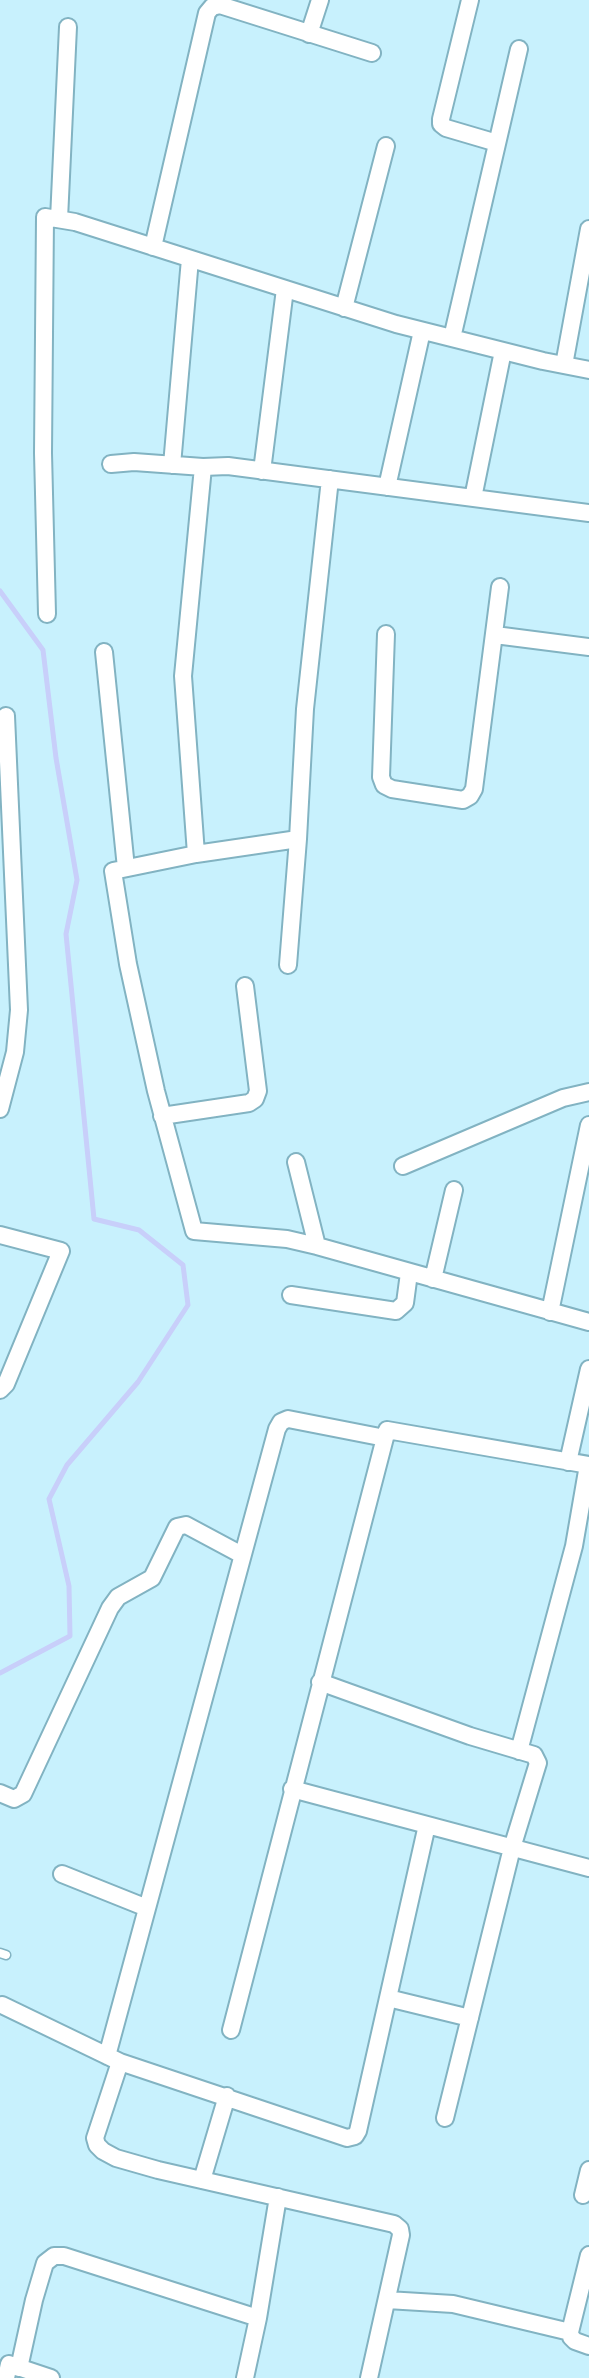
<!DOCTYPE html>
<html>
<head>
<meta charset="utf-8">
<style>
  body { margin:0 }
  canvas { display:block; background:#c8f1fd }
</style>
</head>
<body>
<canvas width="589" height="2378"></canvas>
<script>
const c = document.querySelector('canvas').getContext('2d');
c.lineJoin = 'round';
const shape = rows => new Path2D(rows.map(r => 'M' + r).join(''));
function trace(path, color, width, dash) { c.strokeStyle = color; c.lineWidth = width; c.lineCap = dash ? 'butt' : 'round'; c.setLineDash(dash || []); c.stroke(path); }
const stream = shape([
  [0,591,43,650,56,758,77,880,66,934,94,1219,139,1230,183,1265,188,1305,138,1382,67,1465,49,1499,69,1586,70,1636,0,1673]
]);
const service = shape([
  [0,1953,6,1955]
]);
const minor = shape([
  [470,0,441,119,441,124,446,128,497,143],
  [309,34,320,0],
  [59,219,68,27],
  [153,247,207,13,212,7,220,5,372,53],
  [344,308,386,146],
  [452,338,519,49],
  [564,365,589,229],
  [111,464,134,462,203,467,183,676,196,854],
  [172,465,190,259],
  [203,467,228,466,589,513],
  [262,471,285,289],
  [330,479,305,709,298,839,196,854,113,871,128,964,156,1091,194,1231,287,1239,317,1246,589,1322],
  [387,487,422,331],
  [473,498,503,351],
  [47,614,43,453,45,217,75,222,396,324,543,361,589,370],
  [386,634,381,777,384,785,392,789,463,800,470,796,474,789,500,587],
  [495,635,589,647],
  [104,652,126,868],
  [288,965,298,839],
  [0,1109,15,1052,19,1010,6,716],
  [162,1116,249,1103,255,1099,258,1091,245,986],
  [296,1162,317,1246],
  [403,1166,563,1098,589,1092],
  [0,1235,61,1251,6,1384,0,1390],
  [433,1279,454,1190],
  [291,1295,396,1311,405,1303,409,1273],
  [550,1312,589,1125],
  [568,1462,589,1369],
  [320,1682,470,1736,534,1755,538,1763,512,1848,445,2118],
  [519,1751,574,1546,588,1465],
  [292,1789,589,1868],
  [0,1793,14,1799,23,1794,110,1608,118,1597,152,1578,177,1527,186,1525,242,1555],
  [62,1874,147,1908],
  [388,1998,470,2018],
  [2,2005,120,2062,95,2138,97,2145,103,2151,116,2158,158,2170,394,2224,400,2229,401,2235,369,2378],
  [231,2030,387,1430,589,1465],
  [107,2056,277,1429,281,1422,288,1419,385,1438],
  [120,2062,347,2138,355,2136,358,2131,427,1825],
  [202,2180,227,2096],
  [583,2195,589,2170],
  [589,2255,570,2332,571,2337,575,2341,589,2346],
  [387,2300,453,2304,570,2332],
  [258,2318,278,2197],
  [19,2368,34,2300,45,2263,54,2256,64,2256,258,2318,245,2378],
  [6,2378,9,2364,51,2378]
]);
trace(stream, '#c8cffa', 5);
trace(service, '#82b3c2', 11);
trace(minor, '#82b3c2', 20);
trace(service, '#fff', 8);
trace(minor, '#fff', 16);
</script>
</body>
</html>
